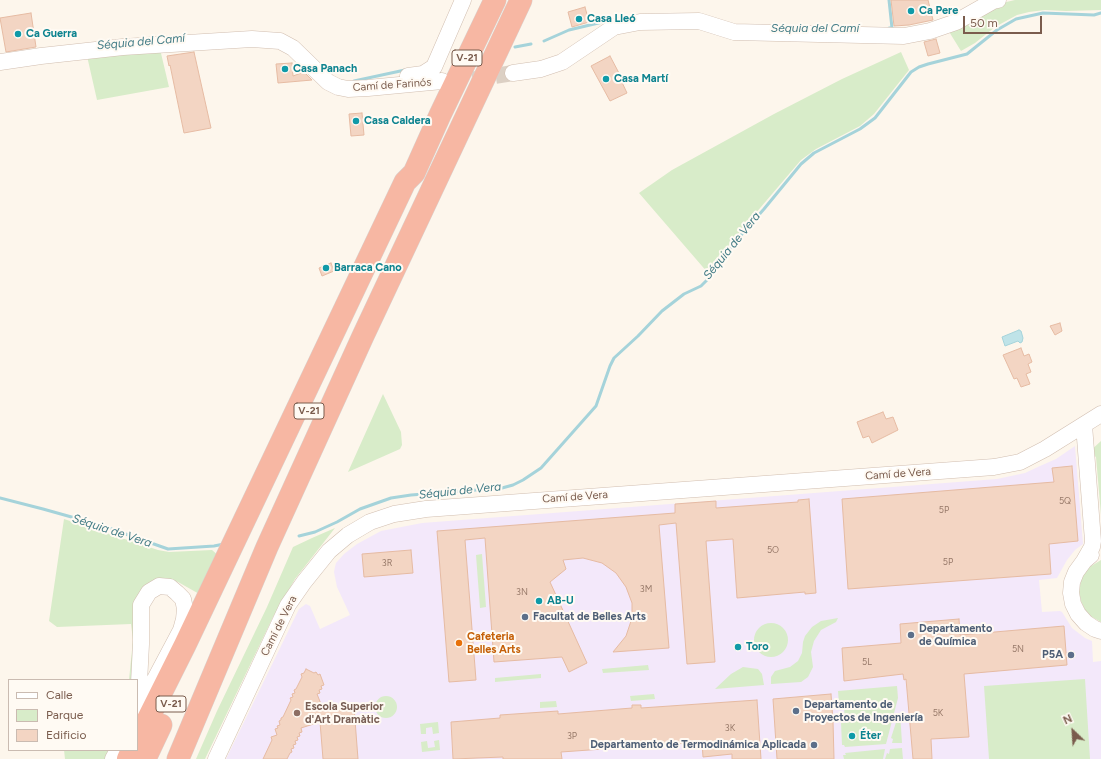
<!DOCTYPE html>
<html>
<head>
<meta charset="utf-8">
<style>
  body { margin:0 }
  #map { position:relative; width:1101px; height:759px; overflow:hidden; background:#fdf6ec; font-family:Figtree,sans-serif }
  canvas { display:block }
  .legend { position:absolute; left:8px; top:679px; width:130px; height:72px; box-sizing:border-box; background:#fffaf3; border:1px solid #cabbb1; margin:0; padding:5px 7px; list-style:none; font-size:12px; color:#7a5c4d }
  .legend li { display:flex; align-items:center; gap:8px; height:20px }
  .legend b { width:20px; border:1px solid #cabbb1 }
  .north { position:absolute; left:1053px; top:711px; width:40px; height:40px; -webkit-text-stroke:3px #fffaf3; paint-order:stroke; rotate:335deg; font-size:11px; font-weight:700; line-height:16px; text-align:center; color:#7a5c4d }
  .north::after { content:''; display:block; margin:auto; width:14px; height:18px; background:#7a5c4d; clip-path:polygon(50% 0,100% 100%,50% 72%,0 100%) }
  .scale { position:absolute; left:963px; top:16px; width:79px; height:18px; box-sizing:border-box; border:2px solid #7a5c4d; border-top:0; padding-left:5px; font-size:12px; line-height:14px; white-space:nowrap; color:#7a5c4d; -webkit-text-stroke:3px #fffaf3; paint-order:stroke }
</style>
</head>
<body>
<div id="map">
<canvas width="1101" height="759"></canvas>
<ul class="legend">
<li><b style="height:5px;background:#fff"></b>Calle</li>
<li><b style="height:11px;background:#d8ecc9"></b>Parque</li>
<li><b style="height:11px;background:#f3d5c3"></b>Edificio</li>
</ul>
<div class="north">N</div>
<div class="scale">50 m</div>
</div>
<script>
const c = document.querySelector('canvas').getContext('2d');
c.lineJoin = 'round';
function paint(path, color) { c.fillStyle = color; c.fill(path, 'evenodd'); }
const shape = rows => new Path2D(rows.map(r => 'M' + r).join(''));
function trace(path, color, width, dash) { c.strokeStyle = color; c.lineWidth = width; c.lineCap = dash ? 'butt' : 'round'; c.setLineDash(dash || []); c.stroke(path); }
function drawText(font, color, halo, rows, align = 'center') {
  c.font = font + ' Figtree,sans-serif'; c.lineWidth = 4; c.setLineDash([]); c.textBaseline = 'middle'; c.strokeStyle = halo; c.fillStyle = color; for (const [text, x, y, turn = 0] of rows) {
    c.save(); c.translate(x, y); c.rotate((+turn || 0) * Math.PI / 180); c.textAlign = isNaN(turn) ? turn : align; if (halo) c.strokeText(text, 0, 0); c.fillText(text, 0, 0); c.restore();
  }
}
const education = shape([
  [1075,446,1083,544,1075,550,1067,560,1057,578,1039,580,1042,612,1060,611,1062,612,1072,628,1085,638,1092,641,1093,662,1101,661,1101,759,226,759,299,609,306,604,310,606,320,629,350,615,337,587,334,572,335,567,336,563,344,554,357,544,381,531,422,523,997,479,1025,473,1040,466,1056,459]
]);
const green = shape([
  [1015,0,1101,0,1101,10,1066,11,1045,10,1029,12,1017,15,995,27,975,43,961,51,948,30,1002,3],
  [160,49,169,87,97,100,87,56],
  [901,52,909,70,874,114,860,126,816,149,801,160,732,241,708,273,639,193,672,170,774,114,842,79],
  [383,394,401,432,402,445,400,449,348,472],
  [1101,441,1101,515,1096,457,1089,452],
  [64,519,158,550,169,552,212,550,219,556,201,595,178,582,171,580,147,587,134,680,129,680,133,640,131,624,57,627,49,621],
  [335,528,295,579,273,617,205,759,196,759,217,711,267,607,293,547,312,538],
  [482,554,486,607,480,608,476,555],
  [1101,560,1101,622,1092,617,1085,610,1081,601,1079,591,1082,576,1088,568],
  [838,618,836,622,821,630,814,641,811,652,813,667,808,677,801,682,771,684,771,677,775,671,790,667,798,661,802,653,803,642,805,636,812,627,821,621],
  '754 640a17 17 0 1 1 34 0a17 17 0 1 1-34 0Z',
  [648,665,649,670,603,673,602,669],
  [743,667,758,669,762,674,764,685,715,689,731,674],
  [541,674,541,678,495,682,495,678],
  [1085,679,1090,759,989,759,984,686],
  [897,686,898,698,886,744,845,747,844,745,842,745,841,723,845,723,844,706,839,705,838,691],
  [654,694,655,699,631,701,630,696],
  '375 707a11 11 0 1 1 22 0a11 11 0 1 1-22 0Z',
  [556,701,557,707,540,708,540,702],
  [899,713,900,713,902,743,892,743,893,739,891,738],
  [438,722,439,733,433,734,432,727,426,728,426,734,421,734,420,724],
  [439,740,440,750,422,752,421,742,427,741,428,748,435,747,434,741],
  [902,748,903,759,885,759,887,753,889,754,890,749],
  [885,749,883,759,844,759,843,755,846,755,845,753],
  [64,750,112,750,106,759,65,759]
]);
const water = shape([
  [1019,330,1021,331,1023,338,1022,342,1020,343,1018,341,1005,346,1002,337,1019,330]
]);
const stream = shape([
  [889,28,892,28,889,0],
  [544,41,569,30,611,20],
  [515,47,531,44],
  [354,81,405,70],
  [0,498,43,509,100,525,168,549,214,546,224,544],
  [299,536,315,532,337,522,360,509,391,498,411,495,502,488,513,485,523,480,541,468,596,406,610,366,614,358,638,336,662,311,684,294,701,286,711,276,735,242,764,209,801,164,814,153,860,129,875,118,911,72,919,67,928,64,967,54,997,30,1016,19,1043,13,1094,15,1101,13]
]);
const building = shape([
  [891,0,928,0,933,20,909,25,894,26,891,0],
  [585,7,589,22,572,27,568,12,585,7],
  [31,13,36,47,6,52,0,18,31,13],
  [936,39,940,53,928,56,924,42,936,39],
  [194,52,211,128,184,133,170,65,169,66,167,56,194,52],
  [610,56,620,75,619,76,627,93,610,101,591,66,610,56],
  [292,63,293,76,304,72,312,80,278,83,276,64,292,63],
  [362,113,364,135,351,136,349,114,362,113],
  [331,263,334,271,322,276,319,268,331,263],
  [1060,323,1062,331,1055,335,1050,326,1060,323],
  [1021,348,1024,356,1029,354,1032,362,1028,364,1031,372,1026,374,1030,384,1021,387,1017,378,1014,379,1003,355,1021,348],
  [883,412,886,419,893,417,898,430,872,443,869,436,863,438,857,422,883,412],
  [1072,466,1078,541,1049,544,1051,574,848,589,842,499,1054,482,1052,468,1072,466],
  [809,499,816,593,805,594,805,592,737,598,733,539,706,541,715,662,687,664,676,523,659,525,669,648,613,652,626,636,632,618,632,603,626,587,616,573,602,563,583,558,563,560,566,569,550,582,587,663,569,672,562,657,494,662,485,538,465,540,476,680,449,682,437,531,675,513,675,504,716,501,716,508,798,502,798,500,809,499],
  [411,550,413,573,364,577,362,554,411,550],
  [959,619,960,635,1064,626,1067,665,964,674,969,737,931,739,932,759,913,759,906,679,904,680,903,674,844,681,842,648,901,643,900,624,959,619],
  [306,669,314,673,316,672,318,675,320,674,324,685,321,686,322,689,319,690,320,693,317,694,323,709,354,707,358,759,323,759,320,722,301,728,302,732,299,733,300,736,297,737,298,740,295,741,296,744,293,745,294,748,291,749,292,752,290,753,287,759,263,759,272,740,271,737,277,735,275,729,278,728,277,726,280,725,279,721,281,720,281,718,283,717,291,700,290,698,293,697,292,694,295,693,294,690,296,689,302,677,301,674,304,673,306,669],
  [831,694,833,721,834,759,777,759,773,699,831,694],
  [757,700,761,759,732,759,732,754,703,757,702,742,561,752,562,759,503,759,503,757,453,759,451,722,500,718,500,715,558,711,558,714,632,708,632,705,641,705,641,708,757,700]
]);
const minorTunnel = shape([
  [448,81,476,79,513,73]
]);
const minor = shape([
  [0,62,41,56,123,47,252,39,280,41,293,48,328,82,338,87,348,89,368,88,442,81],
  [513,73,541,69,562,62,614,27,640,22,699,21,734,32,904,36,930,31,956,22,993,1,998,0],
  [408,76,423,74,434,67,463,0],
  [1091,555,1084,561,1076,572,1072,582,1071,593,1073,604,1078,614,1086,623,1095,629,1101,631],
  [1084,561,1092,547,1093,541,1084,425],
  [137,689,139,683,141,644,141,605,149,592,159,586,170,587,177,593,183,599,185,609,184,619,181,630,137,713],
  [113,759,118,750],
  [216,759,288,605,304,582,329,551,348,535,370,522,394,514,426,509,994,467,1020,462,1045,449,1101,414]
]);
const highway = shape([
  [137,741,185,645,405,182,414,173,440,115,495,0],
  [128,759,132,750],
  [145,759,161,725],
  [178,759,267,547,363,336,521,0]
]);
const markers = [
  [911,11,4,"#0f9aa8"],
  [579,19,4,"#0f9aa8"],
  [18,34,4,"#0f9aa8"],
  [285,69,4,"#0f9aa8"],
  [606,79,4,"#0f9aa8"],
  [356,121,4,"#0f9aa8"],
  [326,268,4,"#0f9aa8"],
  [539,601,4,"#0f9aa8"],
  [525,617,4,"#5c6f8a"],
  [911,635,4,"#5c6f8a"],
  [459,643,4,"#e8710a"],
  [738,647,4,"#0f9aa8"],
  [1071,655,4,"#5c6f8a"],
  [796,711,4,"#5c6f8a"],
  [297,713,4,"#8d6e63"],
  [852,736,4,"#0f9aa8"],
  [814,745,4,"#5c6f8a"]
];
const numberNames = [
  ["5Q",1065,501],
  ["5P",944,510],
  ["5O",773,550],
  ["5P",948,562],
  ["3R",387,563],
  ["3M",646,589],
  ["3N",522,592],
  ["5N",1018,649],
  ["5L",867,662],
  ["5K",938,713],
  ["3K",730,728],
  ["3P",572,736]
];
const shields = [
  [467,58,30],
  [309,411,30],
  [171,704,30]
];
const shieldNames = [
  ["V-21",467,58],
  ["V-21",309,411],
  ["V-21",171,704]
];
const cultureNames = [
  ["Ca Pere",919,11],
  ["Casa Lleó",587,19],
  ["Ca Guerra",26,34],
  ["Casa Panach",293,69],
  ["Casa Martí",614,79],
  ["Casa Caldera",364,121],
  ["Barraca Cano",334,268],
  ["AB-U",547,601],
  ["Toro",746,647],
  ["Éter",860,736]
];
const streetNames = [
  ["Camí de Farinós",392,85,-4],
  ["Camí de Vera",898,474,-4],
  ["Camí de Vera",575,497,-4],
  ["Camí de Vera",279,626,-63]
];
const serviceNames = [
  ["Facultat de Belles Arts",533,617],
  ["Departamento",919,629],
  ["de Química",919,642],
  ["P5A",1063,655,"right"],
  ["Departamento de",804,705],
  ["Proyectos de Ingeniería",804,718],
  ["Departamento de Termodinámica Aplicada",806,745,"right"]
];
const foodNames = [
  ["Cafeteria",467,637],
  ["Belles Arts",467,650]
];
const educationNames = [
  ["Escola Superior",305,707],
  ["d'Art Dramàtic",305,720]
];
const waterNames = [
  ["Séquia del Camí",815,28],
  ["Séquia del Camí",141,42,-5],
  ["Séquia de Vera",732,246,-51],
  ["Séquia de Vera",460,491,-6],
  ["Séquia de Vera",112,531,18]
];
paint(education, '#f3e8fa');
paint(green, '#d8ecc9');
paint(water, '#bfe3e8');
trace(water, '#a5d3da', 1);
trace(stream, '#a5d3da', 3);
paint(building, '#f3d5c3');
trace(building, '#e6bba3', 1);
trace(minorTunnel, '#dcd0c4', 16, [16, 8]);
trace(minor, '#d1beb0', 17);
trace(highway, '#dad1cd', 23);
trace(minor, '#fff', 16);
trace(highway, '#f7b7a3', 22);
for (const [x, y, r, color] of markers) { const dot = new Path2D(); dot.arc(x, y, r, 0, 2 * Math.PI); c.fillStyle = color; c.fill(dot); trace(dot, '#fffaf3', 1.5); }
drawText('9px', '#987a6a', null, numberNames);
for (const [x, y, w] of shields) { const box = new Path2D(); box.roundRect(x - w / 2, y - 8, w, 16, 3); c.fillStyle = '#fffaf3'; c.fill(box); trace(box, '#7a5c4d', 1); }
drawText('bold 10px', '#7a5c4d', null, shieldNames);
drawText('bold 11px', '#0d838f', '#fffaf3', cultureNames, 'left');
drawText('11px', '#7a5c4d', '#fffaf3', streetNames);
drawText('bold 11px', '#4e5e75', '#fffaf3', serviceNames, 'left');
drawText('bold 11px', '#c56008', '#fffaf3', foodNames, 'left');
drawText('bold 11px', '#785e54', '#fffaf3', educationNames, 'left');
drawText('italic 12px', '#437c86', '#fffaf3', waterNames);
</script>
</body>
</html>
